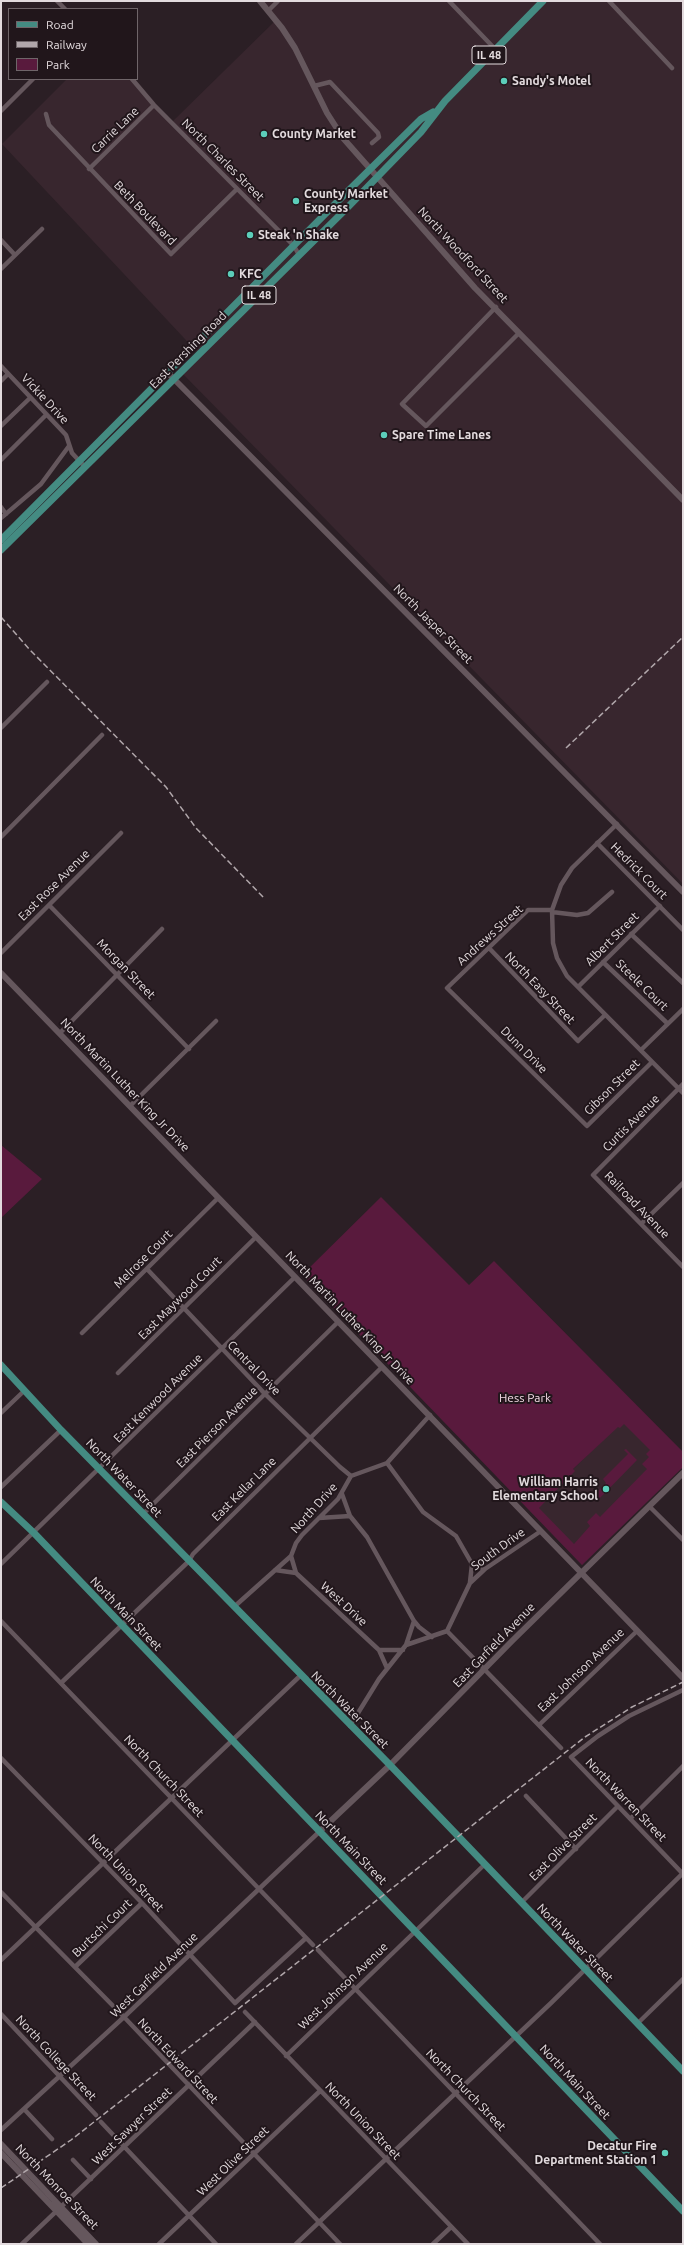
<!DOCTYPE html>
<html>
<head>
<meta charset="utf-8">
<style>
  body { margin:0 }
  #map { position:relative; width:684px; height:2245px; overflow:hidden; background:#2b1f25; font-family:Ubuntu,sans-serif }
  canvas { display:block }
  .frame { position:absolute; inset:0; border:2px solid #e3dbde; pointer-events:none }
  .legend { position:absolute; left:8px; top:8px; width:130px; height:72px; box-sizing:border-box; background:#21161b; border:1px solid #6f6569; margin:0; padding:5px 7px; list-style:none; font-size:12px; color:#e3dbde }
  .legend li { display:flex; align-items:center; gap:8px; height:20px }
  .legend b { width:20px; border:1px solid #6f6569 }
</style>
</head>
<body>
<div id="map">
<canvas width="684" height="2245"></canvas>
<div class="frame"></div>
<ul class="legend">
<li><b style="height:5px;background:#448b82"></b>Road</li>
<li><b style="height:5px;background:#b1a7ab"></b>Railway</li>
<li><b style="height:11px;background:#591a3d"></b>Park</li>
</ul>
</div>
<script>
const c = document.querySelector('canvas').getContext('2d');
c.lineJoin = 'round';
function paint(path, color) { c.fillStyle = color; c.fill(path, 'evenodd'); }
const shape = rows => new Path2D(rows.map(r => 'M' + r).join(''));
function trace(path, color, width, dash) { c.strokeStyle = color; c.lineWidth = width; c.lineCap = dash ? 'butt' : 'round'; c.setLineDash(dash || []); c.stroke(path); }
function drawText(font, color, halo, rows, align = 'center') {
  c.font = font + ' Ubuntu,sans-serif'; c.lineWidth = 4; c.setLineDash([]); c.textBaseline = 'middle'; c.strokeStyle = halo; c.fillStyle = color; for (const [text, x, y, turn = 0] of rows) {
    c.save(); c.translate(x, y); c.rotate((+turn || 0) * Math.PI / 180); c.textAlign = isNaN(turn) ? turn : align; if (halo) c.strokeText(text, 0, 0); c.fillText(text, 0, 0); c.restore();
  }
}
const built = shape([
  [260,1,683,1,683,884,181,372,199,354,2,144,67,79,132,79,172,122,276,20],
  [637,1407,683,1452,683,1467,582,1565,530,1511]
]);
const green = shape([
  [1,1145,42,1179,1,1218],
  [381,1197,469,1285,494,1261,683,1452,683,1467,582,1565,302,1275],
  [624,1424,650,1450,646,1454,649,1457,642,1464,647,1469,600,1517,596,1513,587,1522,590,1526,574,1544,539,1508,575,1471,573,1469,618,1427,620,1428],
  [626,1449,637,1460,598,1500,594,1495,606,1483,603,1479,628,1454,624,1450]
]);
const minor = shape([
  [57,1,65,9],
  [449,1,495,49],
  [609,1,672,68],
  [269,10,278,1],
  [132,79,154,105,294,246,299,255],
  [314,86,330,82,378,133,379,137,372,143],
  [1,111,33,79],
  [46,114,49,125,171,254,237,189],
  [89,169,154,105],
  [1,240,15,255],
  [1,269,42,229],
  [496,307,402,404,426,426,519,333],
  [1,366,66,435,72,453,85,467],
  [1,381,8,374],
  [1,426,30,398],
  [1,460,46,415],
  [1,507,6,514],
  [1,518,41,484,69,446],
  [1,728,47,682],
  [617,824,572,868,561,885,552,910,553,943,557,958,567,976,683,1093],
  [1,837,102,735],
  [597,843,683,930],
  [49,905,189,1049],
  [552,910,528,910,447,988,587,1126,652,1062],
  [552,912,577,915,588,913,612,892],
  [631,934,683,983],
  [489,948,578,1041,605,1015],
  [1,953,121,833],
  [603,962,667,1023],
  [578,987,660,906],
  [60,1033,162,929],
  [641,1050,683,1009],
  [683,1084,593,1175,683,1267],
  [130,1106,216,1021],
  [641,1224,683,1183],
  [147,1269,265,1394,340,1467,351,1476],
  [82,1333,218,1198],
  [118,1373,256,1237],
  [1,1413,25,1390],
  [387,1463,423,1512,456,1536,472,1564,470,1582],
  [1,1487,61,1430],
  [342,1494,350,1516,367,1537,414,1621,419,1627,432,1637],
  [649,1506,683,1540],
  [144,1513,338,1322],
  [319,1518,350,1516],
  [291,1556,296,1573,379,1650,387,1668],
  [1,1564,295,1277],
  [472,1564,485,1569],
  [275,1570,296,1573],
  [235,1606,291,1556,296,1543,302,1535,338,1499,351,1476,387,1463,430,1415],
  [1,1621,313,1945],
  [447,1631,561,1748],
  [406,1645,414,1621],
  [379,1650,403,1650],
  [61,1683,189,1561,193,1554,382,1367],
  [683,1690,629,1716,598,1736,571,1757,683,1874],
  [539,1725,637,1631],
  [350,1726,379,1679,406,1645,447,1631,470,1583,485,1569,541,1531],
  [1,1758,142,1903,235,2003,306,1938],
  [526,1796,576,1849],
  [631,1818,683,1766],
  [1,1892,124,2017,340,2244],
  [521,1903,618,1806],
  [318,1950,600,2244],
  [1,1960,301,1675],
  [75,1967,142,1903],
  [245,2012,468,2244],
  [1,2014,96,2115],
  [638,2023,683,1979],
  [286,2056,484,1865],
  [24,2109,52,2139],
  [101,2122,216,2244],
  [1,2130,124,2017,319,1832],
  [73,2160,91,2179],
  [22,2244,255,2022],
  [159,2244,320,2091],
  [296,2244,551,2003,683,1873],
  [433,2244,451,2227]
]);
const tertiary = shape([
  [260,1,282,28,295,48,327,113,343,138,475,288,683,500],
  [167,372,683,892],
  [1,973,683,1678],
  [319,1832,390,1765,512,1641,683,1473],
  [1,2144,96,2244],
  [1,2153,88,2244]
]);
const primary = shape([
  [1,540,347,192,421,119,433,112],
  [1,550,348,207,421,132,445,101,543,1],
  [1,1365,61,1430,390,1765,683,2071],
  [1,1502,34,1533,683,2211]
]);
const rail = shape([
  [1,617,29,649,166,787,196,828,265,899],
  [566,748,683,637],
  [1,2188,71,2140,585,1737,632,1707,683,1682]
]);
const markers = [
  [504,81,4,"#5cceba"],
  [264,134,4,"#5cceba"],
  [296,201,4,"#5cceba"],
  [250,235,4,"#5cceba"],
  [231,274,4,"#5cceba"],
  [384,435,4,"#5cceba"],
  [606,1489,4,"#5cceba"],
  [665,2153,4,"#5cceba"]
];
const shields = [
  [489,55,34],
  [259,295,34]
];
const shieldNames = [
  ["IL 48",489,55],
  ["IL 48",259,295]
];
const poiNames = [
  ["Sandy's Motel",512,81],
  ["County Market",272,134],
  ["County Market",304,194],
  ["Express",304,208],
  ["Steak 'n Shake",258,235],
  ["KFC",239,274],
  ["Spare Time Lanes",392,435],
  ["William Harris",598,1482,"right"],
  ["Elementary School",598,1496,"right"],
  ["Decatur Fire",657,2146,"right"],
  ["Department Station 1",657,2160,"right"]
];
const streetNames = [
  ["Carrie Lane",115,130,-44],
  ["North Charles Street",223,160,45],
  ["Beth Boulevard",145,213,46],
  ["North Woodford Street",463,255,47],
  ["East Pershing Road",188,350,-45],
  ["Vickie Drive",45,399,47],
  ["North Jasper Street",433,624,45],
  ["Hedrick Court",639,871,45],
  ["East Rose Avenue",54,885,-45],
  ["Andrews Street",490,935,-42],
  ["Albert Street",612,939,-45],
  ["Morgan Street",126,969,46],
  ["Steele Court",642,985,44],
  ["North Easy Street",540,988,46],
  ["Dunn Drive",524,1050,45],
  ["North Martin Luther King Jr Drive",125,1085,46],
  ["Gibson Street",612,1087,-45],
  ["Curtis Avenue",631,1123,-45],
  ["Railroad Avenue",637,1205,46],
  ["Melrose Court",143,1259,-45],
  ["East Maywood Court",180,1298,-45],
  ["North Martin Luther King Jr Drive",350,1318,46],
  ["Central Drive",254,1368,46],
  ["East Kenwood Avenue",158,1398,-45],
  ["East Pierson Avenue",217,1427,-45],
  ["North Water Street",124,1478,46],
  ["East Kellar Lane",244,1489,-45],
  ["North Drive",314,1508,-48],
  ["South Drive",498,1549,-36],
  ["West Drive",344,1604,43],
  ["North Main Street",126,1614,46],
  ["East Garfield Avenue",494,1645,-46],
  ["East Johnson Avenue",581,1670,-44],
  ["North Water Street",350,1710,45],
  ["North Church Street",164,1776,46],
  ["North Warren Street",626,1800,46],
  ["East Olive Street",563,1847,-45],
  ["North Main Street",351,1848,46],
  ["North Union Street",126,1873,46],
  ["Burtschi Court",102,1928,-44],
  ["North Water Street",575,1943,46],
  ["West Garfield Avenue",154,1975,-44],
  ["West Johnson Avenue",343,1986,-44],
  ["North College Street",56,2058,47],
  ["North Edward Street",178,2061,47],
  ["North Main Street",575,2082,47],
  ["North Church Street",466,2090,46],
  ["North Union Street",363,2121,46],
  ["West Sawyer Street",132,2126,-44],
  ["West Olive Street",233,2161,-44],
  ["North Monroe Street",57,2187,46]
];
const parkNames = [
  ["Hess Park",525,1398]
];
paint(built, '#38262e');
paint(green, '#591a3d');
trace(minor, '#65575d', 4.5);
trace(tertiary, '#65575d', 6);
trace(primary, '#448b82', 7);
trace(rail, '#b1a7ab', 1.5, [6, 3]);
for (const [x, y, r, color] of markers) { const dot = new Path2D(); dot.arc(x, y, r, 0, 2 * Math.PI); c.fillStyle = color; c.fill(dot); trace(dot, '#21161b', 1.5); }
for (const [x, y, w] of shields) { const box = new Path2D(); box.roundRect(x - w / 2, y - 9, w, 18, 3); c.fillStyle = '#21161b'; c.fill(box); trace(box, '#e3dbde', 1); }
drawText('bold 11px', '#e3dbde', null, shieldNames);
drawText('bold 12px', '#e3dbde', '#21161b', poiNames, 'left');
drawText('12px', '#e3dbde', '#21161b', streetNames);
drawText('12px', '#f2d9e4', '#21161b', parkNames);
</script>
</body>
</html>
